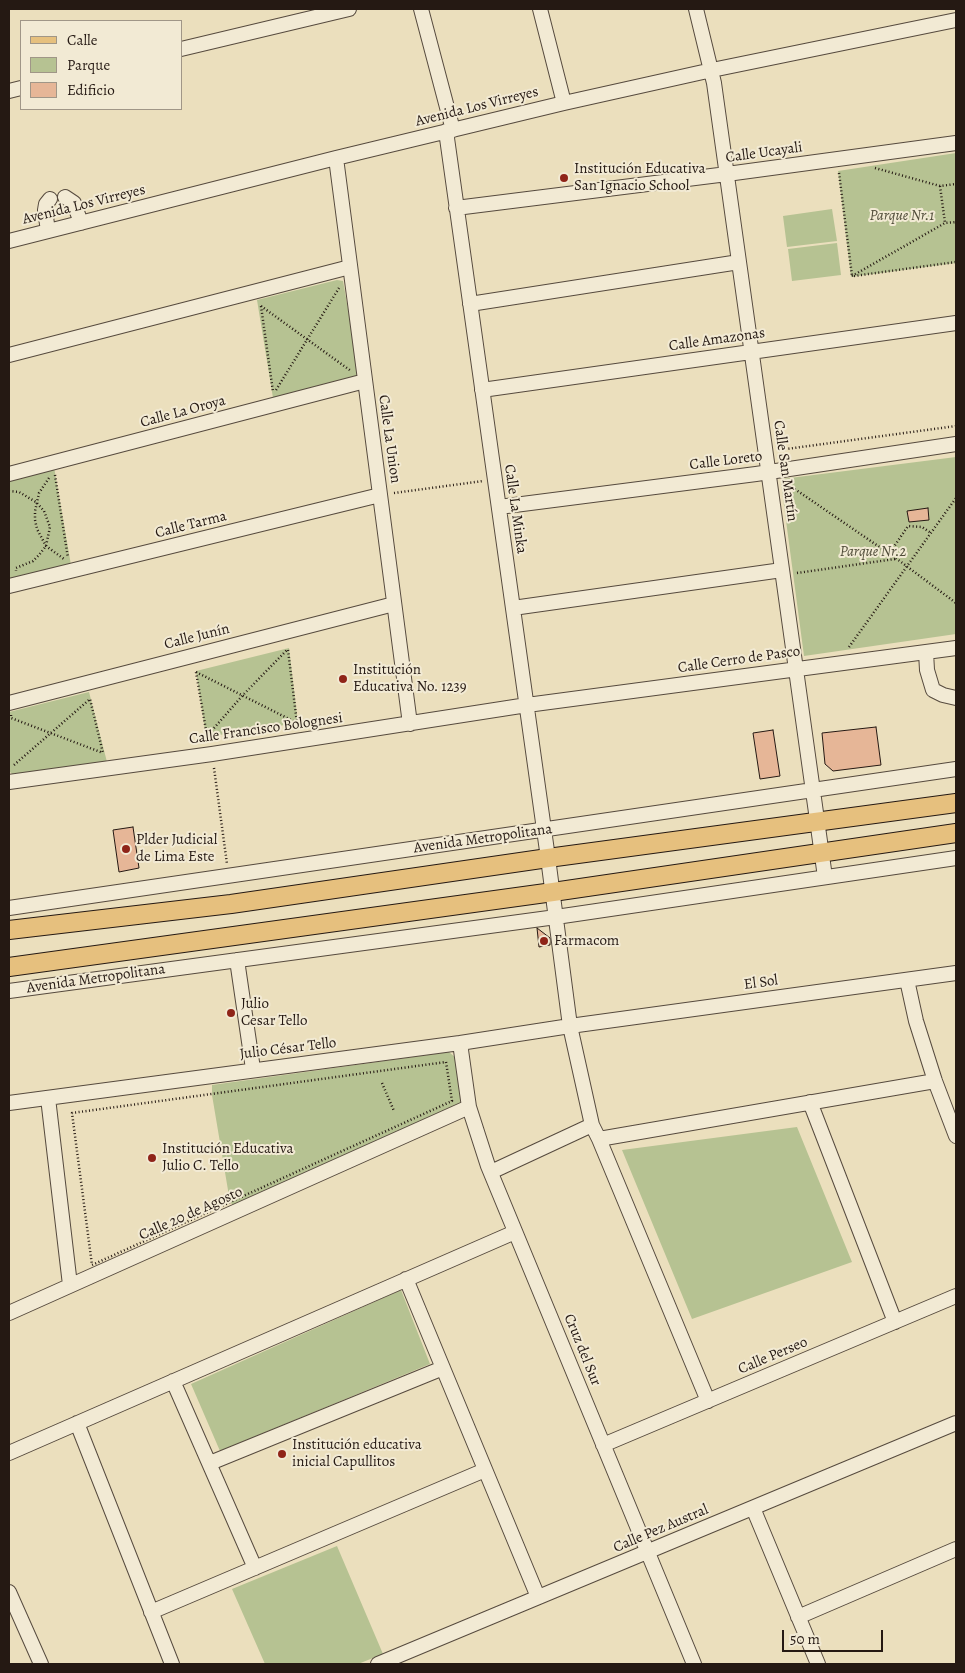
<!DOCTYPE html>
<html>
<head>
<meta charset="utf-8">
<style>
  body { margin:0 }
  #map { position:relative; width:965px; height:1673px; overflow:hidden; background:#ebdfbd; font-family:Alegreya,serif }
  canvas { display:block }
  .frame { position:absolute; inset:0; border:10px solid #251913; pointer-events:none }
  .legend { position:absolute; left:20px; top:20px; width:162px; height:90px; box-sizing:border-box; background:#f2ead4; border:1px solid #a09687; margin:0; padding:6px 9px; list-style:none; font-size:15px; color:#251913 }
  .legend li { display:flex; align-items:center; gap:10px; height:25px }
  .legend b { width:25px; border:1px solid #a09687 }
  .scale { position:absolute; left:782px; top:1630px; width:101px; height:22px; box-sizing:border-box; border:2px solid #251913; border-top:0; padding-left:6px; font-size:15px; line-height:18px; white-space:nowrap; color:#251913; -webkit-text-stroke:4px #f2ead4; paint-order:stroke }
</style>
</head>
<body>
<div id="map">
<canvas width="965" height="1673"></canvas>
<div class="frame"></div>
<ul class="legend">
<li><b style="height:6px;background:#e6c07e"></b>Calle</li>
<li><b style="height:14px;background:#b6c292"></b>Parque</li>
<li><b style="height:14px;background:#e6b697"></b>Edificio</li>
</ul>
<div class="scale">50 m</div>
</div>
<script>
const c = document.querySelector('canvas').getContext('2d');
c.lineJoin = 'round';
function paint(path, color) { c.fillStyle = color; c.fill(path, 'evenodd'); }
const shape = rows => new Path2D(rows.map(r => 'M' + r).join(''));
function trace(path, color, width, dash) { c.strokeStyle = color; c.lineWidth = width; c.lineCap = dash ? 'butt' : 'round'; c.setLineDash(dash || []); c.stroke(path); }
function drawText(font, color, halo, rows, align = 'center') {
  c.font = font + ' Alegreya,serif'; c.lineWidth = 4; c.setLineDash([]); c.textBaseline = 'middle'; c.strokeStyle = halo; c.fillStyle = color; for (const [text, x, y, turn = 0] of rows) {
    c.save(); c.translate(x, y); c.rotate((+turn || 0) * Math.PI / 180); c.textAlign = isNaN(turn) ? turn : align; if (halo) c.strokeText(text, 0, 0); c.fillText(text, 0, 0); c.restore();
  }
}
const green = shape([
  [956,153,956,263,851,277,838,171],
  [832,209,837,241,787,247,783,216],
  [837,243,841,275,792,281,788,249],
  [337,280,343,281,359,371,356,378,273,398,257,300],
  [956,457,956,634,804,656,781,483,782,479],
  [54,467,71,565,9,580,9,479],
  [289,648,298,723,206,737,196,671],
  [89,692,107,762,14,776,10,772,9,761,9,712],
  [449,1052,456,1058,462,1100,456,1112,235,1207,230,1202,212,1095,212,1085],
  [797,1127,852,1262,692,1319,622,1150],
  [401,1290,430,1364,220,1451,191,1384],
  [337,1546,383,1654,358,1664,265,1664,232,1589]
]);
const building = shape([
  [928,508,929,520,909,522,907,511,928,508],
  [876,727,881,765,833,771,825,764,822,733,876,727],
  [773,730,780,776,760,779,753,733,773,730],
  [133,827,139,868,119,872,113,830,133,827],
  [537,928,550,938,550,945,539,947,537,928]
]);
const path = shape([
  [875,168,940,186,956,184],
  [839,173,852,276],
  [940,186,945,223],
  [852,276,945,223,956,222],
  [854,276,956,262],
  [261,306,351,371],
  [261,306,273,392],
  [276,390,339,288],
  [779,449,779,450,956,426],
  [55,475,68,558],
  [49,478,39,493,35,511,35,520,37,529,46,546,64,559],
  [786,483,897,559,956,603],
  [9,491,19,492,36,502,44,511,50,527,46,546,39,555,33,561,16,568,16,571],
  [394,493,483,481],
  [889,554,908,526,922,527,931,533],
  [797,573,895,559],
  [849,647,956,498],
  [288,650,297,723],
  [196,672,297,723],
  [196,672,207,736],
  [11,715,11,718,103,753],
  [207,736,243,695,288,649],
  [14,765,90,699,103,753],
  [214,768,227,864],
  [446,1062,452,1101,92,1265,72,1113,446,1062],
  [382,1083,394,1111]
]);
const minor = shape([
  [421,9,453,130],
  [540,9,564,103],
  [696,9,714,83,825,877],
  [181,49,349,9],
  [9,91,21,88],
  [446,131,548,858,570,1026,592,1125,599,1139,708,1401],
  [336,158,410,724],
  [65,197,74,203,81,223],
  [456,208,727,174,956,143],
  [48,231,45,210,46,204,50,199],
  [9,241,336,158,564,103,712,70,956,20],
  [470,304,739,262],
  [9,355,350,267],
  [482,390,956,323],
  [9,474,365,381],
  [499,507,756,474,956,444],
  [9,586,380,495],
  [513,608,782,570],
  [926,652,927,670,933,690,943,695,956,698],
  [9,703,394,604],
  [9,782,212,754,527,705,956,648],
  [9,908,956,769],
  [237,960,253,1069],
  [907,980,916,1021,935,1081,956,1136],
  [9,991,556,917,956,858],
  [460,1043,469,1107,488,1166,694,1664],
  [48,1098,70,1285],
  [810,1102,895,1322],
  [9,1103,460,1043,570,1026,956,973],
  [599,1139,935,1081],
  [491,1172,592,1125],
  [406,1279,538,1597],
  [9,1313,469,1107],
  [173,1381,255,1568],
  [77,1423,172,1664],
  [603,1445,956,1296],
  [9,1453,515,1232],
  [210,1463,443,1368],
  [753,1508,818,1664],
  [9,1592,41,1664],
  [151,1612,485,1470],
  [798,1617,956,1549],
  [378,1664,956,1423]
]);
const major = shape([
  [9,930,231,904,548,858,956,803],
  [9,967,553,892,956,833]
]);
const markers = [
  [564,178,5,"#8f2418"],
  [343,679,5,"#8f2418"],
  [126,849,5,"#8f2418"],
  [544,941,5,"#8f2418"],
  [231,1013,5,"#8f2418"],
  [152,1158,5,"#8f2418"],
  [282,1454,5,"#8f2418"]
];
const streetNames = [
  ["Avenida Los Virreyes",477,107,-14],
  ["Calle Ucayali",764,153,-8],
  ["Avenida Los Virreyes",84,205,-14],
  ["Calle Amazonas",717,340,-8],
  ["Calle La Oroya",183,412,-15],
  ["Calle La Union",389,439,82],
  ["Calle Loreto",726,461,-7],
  ["Calle San Martín",785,471,82],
  ["Calle La Minka",515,509,82],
  ["Calle Tarma",191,525,-14],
  ["Calle Junín",197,637,-14],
  ["Calle Cerro de Pasco",739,660,-8],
  ["Calle Francisco Bolognesi",266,729,-8],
  ["Avenida Metropolitana",483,839,-8],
  ["Avenida Metropolitana",96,979,-8],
  ["El Sol",761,983,-8],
  ["Julio César Tello",288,1049,-7],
  ["Calle 20 de Agosto",191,1214,-24],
  ["Cruz del Sur",582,1350,68],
  ["Calle Perseo",773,1356,-23],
  ["Calle Pez Austral",661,1529,-23]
];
const poiNames = [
  ["Institución Educativa",574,169],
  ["San Ignacio School",574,186],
  ["Institución",353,670],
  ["Educativa No. 1239",353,687],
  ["Plder Judicial",136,840],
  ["de Lima Este",136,857],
  ["Farmacom",554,941],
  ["Julio",241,1004],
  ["Cesar Tello",241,1021],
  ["Institución Educativa",162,1149],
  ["Julio C. Tello",162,1166],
  ["Institución educativa",292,1445],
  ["inicial Capullitos",292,1462]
];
const parkNames = [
  ["Parque Nr.1",902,216],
  ["Parque Nr.2",873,552]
];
paint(green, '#b6c292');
paint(building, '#e6b697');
trace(building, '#251913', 1);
trace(minor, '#564a3e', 16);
trace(major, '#251913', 20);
trace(path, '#251913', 2.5, [1, 2.5]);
trace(minor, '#f2ead4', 14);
trace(major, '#e6c07e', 18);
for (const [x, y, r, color] of markers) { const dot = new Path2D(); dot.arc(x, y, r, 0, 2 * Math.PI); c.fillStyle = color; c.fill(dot); trace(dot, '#f2ead4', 2); }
drawText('15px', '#251913', '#f2ead4', streetNames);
drawText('15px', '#251913', '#f2ead4', poiNames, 'left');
drawText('italic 15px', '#504c39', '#f2ead4', parkNames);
</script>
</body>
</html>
